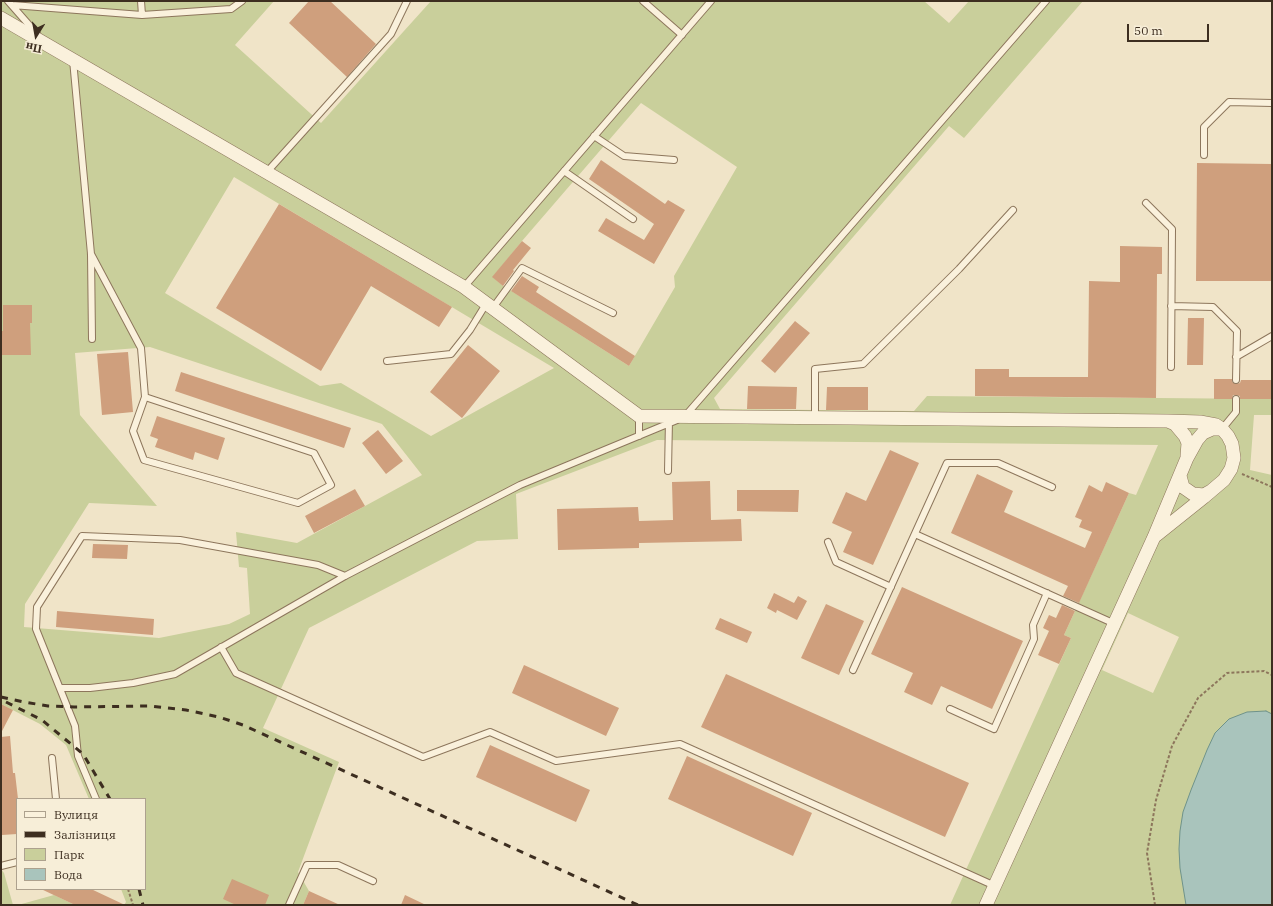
<!DOCTYPE html>
<html>
<head>
<meta charset="utf-8">
<style>
  body { margin:0 }
  #map { position:relative; width:1273px; height:906px; overflow:hidden; background:#f0e4c8; font-family:"IBM Plex Serif",serif }
  canvas { display:block }
  .frame { position:absolute; inset:0; border:2px solid #3d2e20; pointer-events:none }
  .legend { position:absolute; left:16px; top:798px; width:130px; height:92px; box-sizing:border-box; background:#f7eed8; border:1px solid #ada18e; margin:0; padding:5px 7px; list-style:none; font-size:12px; color:#3d2e20 }
  .legend li { display:flex; align-items:center; gap:8px; height:20px }
  .legend b { width:20px; border:1px solid #ada18e }
  .north { position:absolute; left:16px; top:16px; width:40px; height:40px; -webkit-text-stroke:3px #f7eed8; paint-order:stroke; rotate:191deg; font-size:11px; font-weight:700; line-height:16px; text-align:center; color:#3d2e20 }
  .north::after { content:''; display:block; margin:auto; width:14px; height:18px; background:#3d2e20; clip-path:polygon(50% 0,100% 100%,50% 72%,0 100%) }
  .scale { position:absolute; left:1127px; top:24px; width:82px; height:18px; box-sizing:border-box; border:2px solid #3d2e20; border-top:0; padding-left:5px; font-size:12px; line-height:14px; white-space:nowrap; color:#3d2e20; -webkit-text-stroke:3px #f7eed8; paint-order:stroke }
</style>
</head>
<body>
<div id="map">
<canvas width="1273" height="906"></canvas>
<div class="frame"></div>
<ul class="legend">
<li><b style="height:5px;background:#faf1dc"></b>Вулиця</li>
<li><b style="height:5px;background:#3d2e20"></b>Залізниця</li>
<li><b style="height:11px;background:#c9cf9b"></b>Парк</li>
<li><b style="height:11px;background:#a9c4bc"></b>Вода</li>
</ul>
<div class="north">Пн</div>
<div class="scale">50 m</div>
</div>
<script>
const c = document.querySelector('canvas').getContext('2d');
c.lineJoin = 'round';
function paint(path, color) { c.fillStyle = color; c.fill(path, 'evenodd'); }
const shape = rows => new Path2D(rows.map(r => 'M' + r).join(''));
function trace(path, color, width, dash) { c.strokeStyle = color; c.lineWidth = width; c.lineCap = dash ? 'butt' : 'round'; c.setLineDash(dash || []); c.stroke(path); }
const green = shape([
  [1,1,131,2,131,1,274,1,235,45,321,123,431,1,924,1,949,23,969,1,1083,1,964,138,949,126,714,398,720,409,914,411,927,396,1272,399,1272,415,1254,415,1250,470,1272,475,1272,905,950,905,1071,638,1064,635,1129,493,1136,495,1158,445,657,440,516,494,518,539,477,541,309,628,263,728,339,762,298,872,309,891,303,905,124,905,126,902,121,889,145,889,145,799,89,799,66,745,40,724,1,704],
  [641,103,737,167,674,276,675,287,629,366,502,285,493,277,522,241],
  [234,177,383,266,554,368,431,436,341,383,320,386,165,293],
  [150,347,382,424,422,475,297,543,236,532,239,567,247,568,250,614,229,624,159,638,24,627,25,604,89,503,157,506,80,415,75,353],
  [1128,613,1179,637,1153,693,1102,670],
  [1,869,4,873,13,905,1,905],
  [54,895,75,905,18,905]
]);
const water = shape([
  [1266,711,1272,714,1272,905,1186,905,1180,868,1179,849,1180,831,1183,812,1191,790,1207,750,1215,733,1229,719,1247,712,1266,711]
]);
const building = shape([
  [309,1,330,1,376,44,347,77,289,23],
  [601,160,665,204,668,200,685,210,654,264,598,231,606,218,644,240,654,224,589,179],
  [1197,163,1272,164,1272,281,1196,281],
  [279,204,452,307,439,327,371,286,321,371,216,308],
  [522,241,531,248,513,270,514,271,503,286,492,277],
  [1120,246,1162,247,1162,274,1157,274,1156,398,975,396,975,369,1009,369,1009,377,1088,377,1089,281,1120,282],
  [522,276,539,287,536,292,635,356,629,366,511,291],
  [3,305,32,305,32,323,30,323,31,355,1,355,1,331,3,331],
  [1188,318,1204,318,1203,365,1187,365],
  [795,321,810,333,775,373,761,361],
  [468,345,500,371,462,418,430,392],
  [128,352,133,412,102,415,97,354],
  [181,372,351,428,344,448,175,391],
  [1214,379,1232,379,1232,382,1236,384,1240,383,1241,380,1272,380,1272,399,1240,399,1240,396,1236,395,1233,395,1232,399,1214,399],
  [748,386,797,387,796,409,747,409],
  [827,387,868,387,868,410,826,410],
  [157,416,225,438,218,460,195,452,193,460,155,447,158,439,150,436],
  [378,430,403,461,386,474,362,443],
  [890,450,919,463,873,565,843,552,852,532,832,523,846,492,866,501],
  [977,474,1013,491,1004,512,1085,548,1092,532,1079,527,1082,520,1075,517,1089,485,1102,492,1106,482,1129,493,1079,603,1063,596,1068,586,951,533],
  [710,481,711,520,741,519,742,541,639,543,639,548,558,550,557,509,638,507,639,521,673,520,672,482],
  [355,489,365,506,314,533,305,516],
  [737,490,799,490,798,512,737,511],
  [93,544,128,545,127,559,92,558],
  [902,587,1023,641,992,709,941,686,932,705,904,692,913,673,871,654],
  [774,593,794,603,798,596,807,601,797,620,777,610,776,613,767,608],
  [826,604,864,621,839,675,801,658],
  [1062,605,1075,611,1064,635,1071,638,1059,664,1038,655,1049,631,1043,628,1049,615,1056,618],
  [57,611,154,619,153,635,56,627],
  [720,618,752,632,747,643,715,629],
  [524,665,619,708,606,736,512,693],
  [726,674,969,783,945,837,701,727],
  [1,704,13,710,1,733],
  [10,736,13,773,15,773,18,799,17,834,2,835,1,737],
  [490,745,590,790,576,822,476,777],
  [687,756,812,813,793,856,668,799],
  [232,879,269,895,265,905,236,905,223,899],
  [41,889,91,889,125,905,75,905],
  [309,891,340,905,303,905],
  [405,895,426,905,401,905]
]);
const path = shape([
  [1242,474,1272,487],
  [128,889,133,905],
  [1155,905,1147,853,1156,800,1172,746,1198,698,1227,673,1264,671,1272,675]
]);
const lane = shape([
  [8,1,37,34],
  [141,1,142,15],
  [643,1,682,35],
  [12,5,142,15,231,9,242,1],
  [73,60,91,254,92,339],
  [594,136,624,156,674,160],
  [1204,155,1204,127,1229,102,1272,103],
  [564,171,633,219],
  [266,173,391,34,407,1],
  [1146,203,1172,229,1171,367],
  [91,254,141,348,145,397,133,431,144,460,298,503,331,485,314,453,145,397],
  [464,287,711,1],
  [1171,306,1213,307,1237,331,1236,380],
  [492,309,522,268,613,313],
  [1236,357,1272,336],
  [387,361,451,354,470,330,486,304],
  [686,415,1046,1],
  [815,418,815,369,863,364,959,269,1013,210],
  [1222,429,1236,412,1236,399],
  [639,436,639,416],
  [668,471,669,420],
  [915,534,1115,624],
  [828,542,836,562,891,587],
  [221,647,236,673,423,757,490,732,556,761,680,744,995,886],
  [853,670,947,463,998,463,1052,487],
  [60,688,90,688,133,683,175,674,345,576,520,485,677,420],
  [950,709,994,729,1034,639,1033,625,1047,593],
  [52,758,56,799],
  [96,799,78,756,75,726,36,629,37,607,82,536,180,540,318,565,345,576],
  [1,866,17,862],
  [289,905,307,865,338,865,373,881]
]);
const street = shape([
  [1,18,464,287,639,416,1168,421,1200,422,1216,425,1222,429,1228,436,1232,444,1234,458,1231,469,1224,480,1204,497,1154,537],
  [1168,421,1175,424,1185,436,1188,443,1187,456],
  [1180,476,1183,487,1193,494,1204,495,1209,492],
  [986,905,1154,537,1187,458,1197,440,1203,433,1212,429,1222,429]
]);
const rail = shape([
  [1,697,24,702,48,706,74,707,149,706,186,710,219,717,243,725,638,905],
  [6,702,42,720,83,754,110,799],
  [139,889,143,905]
]);
paint(green, '#c9cf9b');
paint(water, '#a9c4bc');
trace(water, '#6f938a', 1);
paint(building, '#cf9f7d');
trace(lane, '#8d765c', 8);
trace(street, '#8d765c', 14);
trace(path, '#8d765c', 2, [3, 2]);
trace(lane, '#faf1dc', 6);
trace(street, '#faf1dc', 13);
trace(rail, '#3d2e20', 3, [7, 7]);
</script>
</body>
</html>
